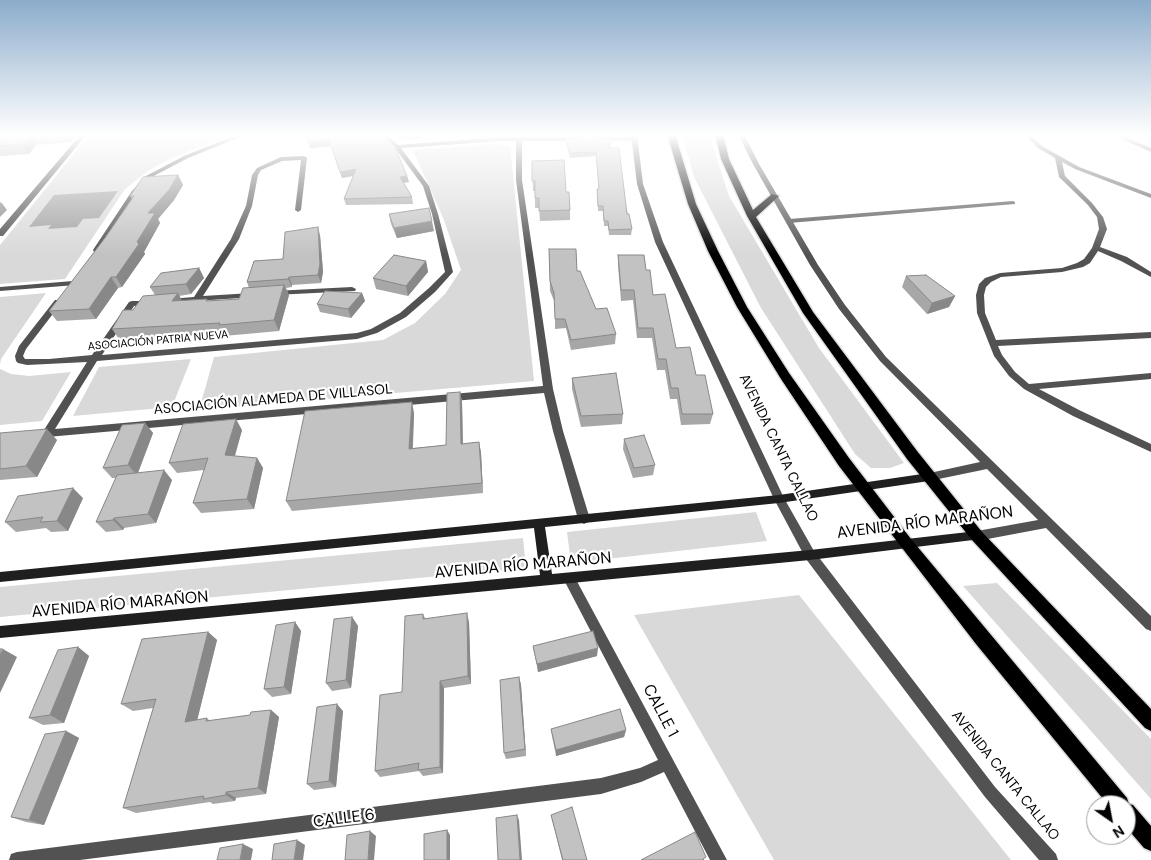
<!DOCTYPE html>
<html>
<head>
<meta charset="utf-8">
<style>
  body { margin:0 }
  #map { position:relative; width:1151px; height:860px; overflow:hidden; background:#fff; font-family:"DM Sans",sans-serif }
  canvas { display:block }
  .north { position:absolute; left:1086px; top:795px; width:50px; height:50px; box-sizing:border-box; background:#fff; border:1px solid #999; border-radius:50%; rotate:147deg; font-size:14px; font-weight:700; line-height:20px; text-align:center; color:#000 }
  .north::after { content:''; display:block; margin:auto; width:18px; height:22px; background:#000; clip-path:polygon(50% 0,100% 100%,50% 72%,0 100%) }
</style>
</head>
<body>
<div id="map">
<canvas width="1151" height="860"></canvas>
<div class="north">N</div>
</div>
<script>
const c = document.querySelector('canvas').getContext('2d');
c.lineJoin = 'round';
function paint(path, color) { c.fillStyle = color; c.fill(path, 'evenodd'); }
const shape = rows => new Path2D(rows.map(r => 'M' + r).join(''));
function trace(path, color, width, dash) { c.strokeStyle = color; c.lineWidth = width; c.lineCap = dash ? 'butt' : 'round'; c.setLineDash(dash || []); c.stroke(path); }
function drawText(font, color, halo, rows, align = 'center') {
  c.font = font + ' "DM Sans",sans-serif'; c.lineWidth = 4.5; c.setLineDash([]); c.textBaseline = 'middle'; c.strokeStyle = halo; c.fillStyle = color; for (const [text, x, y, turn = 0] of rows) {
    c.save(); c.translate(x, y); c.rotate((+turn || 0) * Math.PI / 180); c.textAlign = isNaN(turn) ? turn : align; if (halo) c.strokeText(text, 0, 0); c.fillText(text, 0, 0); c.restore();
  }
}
const green = shape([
  [90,134,233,134,172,158,149,170,125,189,65,279,0,284,0,245],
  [682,134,709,134,729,196,819,348,904,463,890,468,871,468,855,454,761,308,694,177],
  [494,144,510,146,534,381,199,410,214,357,383,340,415,323,445,294,461,270,444,220,413,150],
  [46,293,1,359,0,365,0,297],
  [191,359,172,407,73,416,99,367],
  [0,369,11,374,29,376,71,372,42,421,0,425],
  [756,512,767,541,571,563,567,532],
  [523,538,526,568,0,617,0,587],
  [997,583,1151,739,1151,799,963,586],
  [799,595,1011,860,774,860,634,615]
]);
const water = shape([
  [118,191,99,218,83,219,77,227,48,229,51,225,29,227,54,195]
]);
const service = shape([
  [1013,201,1015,202,1015,204,789,223,786,221,789,219,1013,201]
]);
const minor = shape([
  [81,134,87,134,3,236,0,236,0,229,81,134],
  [239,134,248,134,188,158,150,178,138,192,100,252,94,252,93,250,132,191,146,176,184,156,239,134],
  [378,134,385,134,398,145,502,137,578,137,581,139,578,141,522,141,522,180,553,389,563,431,590,519,588,522,584,524,580,522,578,519,553,431,544,393,36,438,32,437,31,434,32,431,44,430,87,362,27,365,18,363,16,361,15,356,19,346,55,300,58,300,62,302,26,349,23,356,25,359,49,359,92,355,129,302,132,301,150,301,154,303,150,305,134,306,102,355,357,333,371,329,400,313,429,288,445,272,432,214,423,186,395,148,378,134],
  [502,141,516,141,516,180,543,386,55,429,97,361,357,339,377,333,406,317,435,292,453,272,438,214,429,186,401,148,502,141],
  [738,134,744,134,759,164,818,265,845,305,886,357,1151,616,1151,631,1146,629,1046,528,977,541,973,539,971,536,973,533,977,531,1038,520,987,469,929,481,925,480,924,477,925,474,980,462,880,361,839,309,810,265,753,164,738,134],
  [1024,134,1030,134,1042,146,1079,167,1151,194,1151,198,1075,169,1062,162,1065,176,1092,203,1103,217,1107,229,1100,247,1127,257,1151,272,1151,277,1121,261,1098,251,1090,263,1083,267,1062,272,1001,277,991,282,986,287,984,295,985,313,996,340,1151,332,1151,338,998,346,1002,355,1015,372,1029,384,1151,373,1151,379,1039,389,1079,410,1151,444,1151,452,1073,416,1024,389,1009,376,994,356,977,313,976,295,979,284,985,278,1000,273,1062,268,1077,263,1084,259,1092,248,1099,229,1097,217,1088,205,1059,177,1055,158,1038,148,1024,134],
  [1118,134,1124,134,1128,138,1151,148,1151,152,1124,140,1118,134],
  [598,137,634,137,637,139,634,141,596,140,595,139,598,137],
  [281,157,304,156,307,158,301,210,298,212,295,210,301,160,282,161,261,170,258,175,252,206,239,239,203,296,252,293,255,293,255,297,166,303,165,301,169,299,194,297,231,239,246,206,252,175,257,168,281,157],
  [73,281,77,283,76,285,0,291,0,287,73,281],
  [352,287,356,289,355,291,274,295,270,293,274,291,352,287],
  [569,573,573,574,727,860,710,860,664,772,641,782,601,794,80,860,9,860,11,854,17,852,601,778,640,768,658,760,565,582,563,578,565,574,569,573]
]);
const tertiary = shape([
  [631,134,637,134,643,184,663,242,784,498,814,551,995,787,1056,854,1058,860,1039,860,985,797,806,559,774,499,655,242,637,184,631,134]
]);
const secondary = shape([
  [929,473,933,474,934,477,933,480,929,481,779,503,545,527,552,574,810,550,977,531,981,533,983,536,981,539,810,560,0,638,0,626,540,575,534,528,0,582,0,572,779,495,929,473]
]);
const primary = shape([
  [667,134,675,134,696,204,718,251,747,307,789,373,849,458,911,539,1127,798,1129,804,1133,805,1151,826,1151,851,1144,848,1126,827,1126,805,1108,805,976,644,839,466,781,379,737,307,708,251,688,204,667,134],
  [715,134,723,134,729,159,753,210,772,194,779,196,756,217,813,312,917,451,982,532,1151,709,1151,731,1145,728,972,540,907,459,803,313,747,216,721,159,715,134]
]);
const wall = shape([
  [0,134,77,134,71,142,36,145,29,154,0,156],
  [306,134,407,176,409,182,403,183,412,197,413,204,346,205,344,199,353,176,342,178,331,146,310,148],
  [402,134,423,134,422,139,403,140],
  [563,134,613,134,613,136,563,136],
  [566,138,611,143,610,148,632,229,631,235,609,235,608,226,604,226,603,211,598,211,597,189,599,189,596,156,570,158,566,143],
  [532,161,566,192,570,210,570,220,540,221,539,208,535,208,535,191,533,191],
  [178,175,183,185,174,200,158,219,160,223,144,252,145,254,122,287,118,288,96,319,57,321,49,311,105,238,132,199,130,196],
  [389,214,434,231,397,238,391,224],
  [320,235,323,272,321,283,292,285,292,287,286,288,289,295,279,331,224,336,223,334,119,339,112,329,133,310,155,295,150,287,199,268,204,278,191,294,179,296,182,301,209,301,239,299,249,288,247,282],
  [549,249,577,271,596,309,616,334,615,344,571,350,566,328,555,329,555,303,550,291],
  [618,255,646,270,653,295,676,348,696,375,713,414,710,424,681,425,677,399,670,399,665,370,657,370,652,338,637,338,633,300,621,301,618,265],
  [426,261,428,272,408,296,376,289,373,278],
  [906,276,955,296,949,307,927,314,902,287],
  [362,293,365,301,351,318,320,312,317,304],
  [572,378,623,414,622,424,581,427,572,389],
  [460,392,462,402,463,444,479,442,481,453,483,493,292,511,286,501,414,413,413,448,446,445],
  [145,423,153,433,138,473,172,480,156,523,124,528,123,530,106,532,96,522,116,478,112,478,103,468],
  [242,430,235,456,257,458,263,468,254,509,201,513,193,503,204,470,177,473,169,463],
  [0,433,57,440,37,477,0,480],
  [624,439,655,465,653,475,633,478,623,449],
  [83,498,68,531,51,532,46,528,16,532,5,522],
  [423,614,425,618,469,622,471,684,444,688,443,773,423,776,419,771,380,777,375,771,402,692],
  [352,617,358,626,351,688,332,691,326,683],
  [295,622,301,631,291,694,272,697,264,689],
  [208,632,217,640,197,720,207,718,210,721,250,715,271,710,279,717,266,794,236,798,235,801,213,804,210,802,136,813,123,808,153,708,133,711,121,704],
  [533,646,597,656,538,672],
  [78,647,89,656,64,723,43,725,29,718],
  [519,677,521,685,526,756,506,759,504,753],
  [343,711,336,787,314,790,307,784],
  [551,729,626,730,624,737,556,756,552,736],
  [66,731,79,738,44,825,26,822,11,817],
  [551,815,587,860,562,860]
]);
const shadedWall = shape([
  [66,134,77,134,71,142],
  [31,135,36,145,29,154,23,144],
  [329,140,331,146,310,148,308,142],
  [356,169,357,175,342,178,340,172],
  [178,175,183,185,174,200,158,219,160,223,144,252,145,254,122,287,116,277,137,242,148,213],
  [407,176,409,182,402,183,400,177],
  [1,202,7,210,0,217,0,203],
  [432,221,434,231,397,238,394,228],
  [318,227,320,235,323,272,321,283,318,275],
  [426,261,428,272,408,296,406,286],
  [199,268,204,278,191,294,186,284],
  [111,277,118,288,96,319,89,309],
  [289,277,292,285,292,287,288,279],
  [284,285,289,295,279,331,274,320],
  [178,293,184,304,172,301],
  [362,293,365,301,351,318,348,309],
  [955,296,949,307,927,314,932,303],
  [460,392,462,402,463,455,461,444],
  [412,402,414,413,412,459,409,449],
  [236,419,242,430,232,465,225,455],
  [145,423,153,433,137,475,128,465],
  [47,429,57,440,37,477,26,466],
  [479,442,481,453,483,493,482,483],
  [257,458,263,468,254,509,247,499],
  [164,470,172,480,156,523,148,514],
  [73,488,83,498,68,531,57,521],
  [114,518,124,528,123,530,113,520],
  [467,613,469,622,471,684,468,676],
  [352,617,358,626,351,688,346,680],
  [295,622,301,631,291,694,284,687],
  [208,632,217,640,195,729,185,722],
  [78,647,89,656,64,723,50,715],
  [598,648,597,656,538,672,537,664],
  [3,649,17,657,0,693,0,655],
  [519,677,521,685,526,756,525,749],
  [440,681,444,688,443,773,440,767],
  [337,704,343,711,336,787,329,781],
  [271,710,279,717,266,794,258,788],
  [626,730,624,737,556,756,556,750],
  [66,731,79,738,44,825,29,820],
  [226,792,236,798,235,801,226,795],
  [517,815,519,820,522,860,520,860],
  [447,830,450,835,450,860,447,860],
  [370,831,376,836,374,860,368,860],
  [297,840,305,845,303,860,294,860],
  [243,844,253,849,251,860,240,860]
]);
const building = shape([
  [0,134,47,134,31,135,23,144,0,146,0,134],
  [306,134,382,134,395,147,407,176,400,177,412,197,344,199,356,169,340,172,329,140,308,142,306,134],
  [402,134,422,134,402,136,402,134],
  [566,138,611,138,609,148,619,148,627,214,629,214,632,229,609,230,608,221,604,221,603,206,598,206,597,189,599,189,596,152,570,153,566,138],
  [564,160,566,192,569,192,570,210,539,211,539,198,535,198,535,181,532,181,532,161,564,160],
  [178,175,169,190,148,213,155,213,137,242,139,244,116,277,111,277,89,309,49,311,105,238,134,196,130,196,143,177,178,175],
  [429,208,432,221,394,228,389,214,429,208],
  [318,227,320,264,318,275,289,277,288,279,247,282,254,261,283,259,285,232,318,227],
  [549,249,576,249,577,271,580,271,596,309,607,308,616,334,571,340,565,319,555,319,554,293,550,281,549,249],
  [394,255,426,261,406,286,373,278,394,255],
  [618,255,644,255,646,270,650,270,653,295,665,294,676,348,690,347,696,375,705,375,713,414,682,414,678,388,671,388,666,359,658,359,653,328,638,328,634,290,621,290,618,255],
  [199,268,186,284,150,287,161,273,199,268],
  [926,275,955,296,932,303,906,276,926,275],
  [284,285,274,320,219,325,220,323,112,329,123,310,133,310,143,296,178,293,172,301,207,299,206,301,239,299,243,288,284,285],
  [325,291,362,293,348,309,317,304,325,291],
  [616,373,623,414,581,416,572,378,616,373],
  [460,392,461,444,479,442,482,483,286,501,305,411,412,402,409,449,446,445,447,393,460,392],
  [236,419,225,455,257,458,247,499,193,503,208,458,169,463,183,424,236,419],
  [145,423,128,465,103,468,122,425,145,423],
  [47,429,26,466,0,469,0,433,47,429],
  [644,435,655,465,634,468,624,439,644,435],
  [164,470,148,514,114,518,113,520,96,522,117,475,164,470],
  [73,488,57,521,40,522,43,517,5,522,18,496,73,488],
  [467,613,468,676,440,681,440,767,418,770,419,763,375,771,380,695,402,692,405,616,423,614,423,619,467,613],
  [352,617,346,680,326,683,334,619,352,617],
  [295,622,284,687,264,689,276,625,295,622],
  [593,631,598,648,537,664,533,646,593,631],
  [208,632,185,722,207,718,206,721,250,715,251,712,271,710,258,788,226,792,226,795,203,799,204,796,123,808,156,699,121,704,142,639,208,632],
  [78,647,50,715,29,718,58,650,78,647],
  [0,649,3,649,0,655,0,649],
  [519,677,525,749,504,753,500,680,519,677],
  [337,704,329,781,307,784,317,707,337,704],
  [620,709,626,730,556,750,551,729,620,709],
  [66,731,29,820,11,817,45,734,66,731],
  [572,807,587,860,563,860,551,815,572,807],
  [517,815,520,860,498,860,496,818,517,815],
  [447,830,447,860,424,860,424,834,447,830],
  [370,831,368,860,345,860,347,835,370,831],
  [695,832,706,857,703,859,704,860,641,860,695,832],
  [297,840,294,860,272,860,274,844,297,840],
  [243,844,240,860,217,860,220,848,243,844]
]);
const farStreetnames = [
  ["ASOCIACIÓN PATRIA NUEVA",158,341,-5]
];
const streetNames = [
  ["ASOCIACIÓN ALAMEDA DE VILLASOL",273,400,-5],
  ["AVENIDA CANTA CALLAO",778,448,64],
  ["AVENIDA CANTA CALLAO",1005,776,51]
];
const nearStreetnames = [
  ["AVENIDA RÍO MARAÑON",925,523,-7],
  ["AVENIDA RÍO MARAÑON",523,566,-5],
  ["AVENIDA RÍO MARAÑON",120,605,-5],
  ["CALLE 1",660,711,62],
  ["CALLE 6",344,819,-7]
];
paint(green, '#d9d9d9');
paint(water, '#a0a0a0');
trace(primary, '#dbdbdb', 3);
paint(service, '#525252');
paint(minor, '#525252');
paint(tertiary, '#525252');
paint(secondary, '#1f1f1f');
paint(primary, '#000');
paint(wall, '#a7a7a7');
paint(shadedWall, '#888');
paint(building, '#c2c2c2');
trace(building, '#888', 1);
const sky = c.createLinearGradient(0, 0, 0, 255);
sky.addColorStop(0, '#8baccb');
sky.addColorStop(0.53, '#fff');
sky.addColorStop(1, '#ffffff00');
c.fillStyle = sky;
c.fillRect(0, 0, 1151, 255);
drawText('11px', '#000', '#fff', farStreetnames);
drawText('14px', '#000', '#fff', streetNames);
drawText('16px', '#000', '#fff', nearStreetnames);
</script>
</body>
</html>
